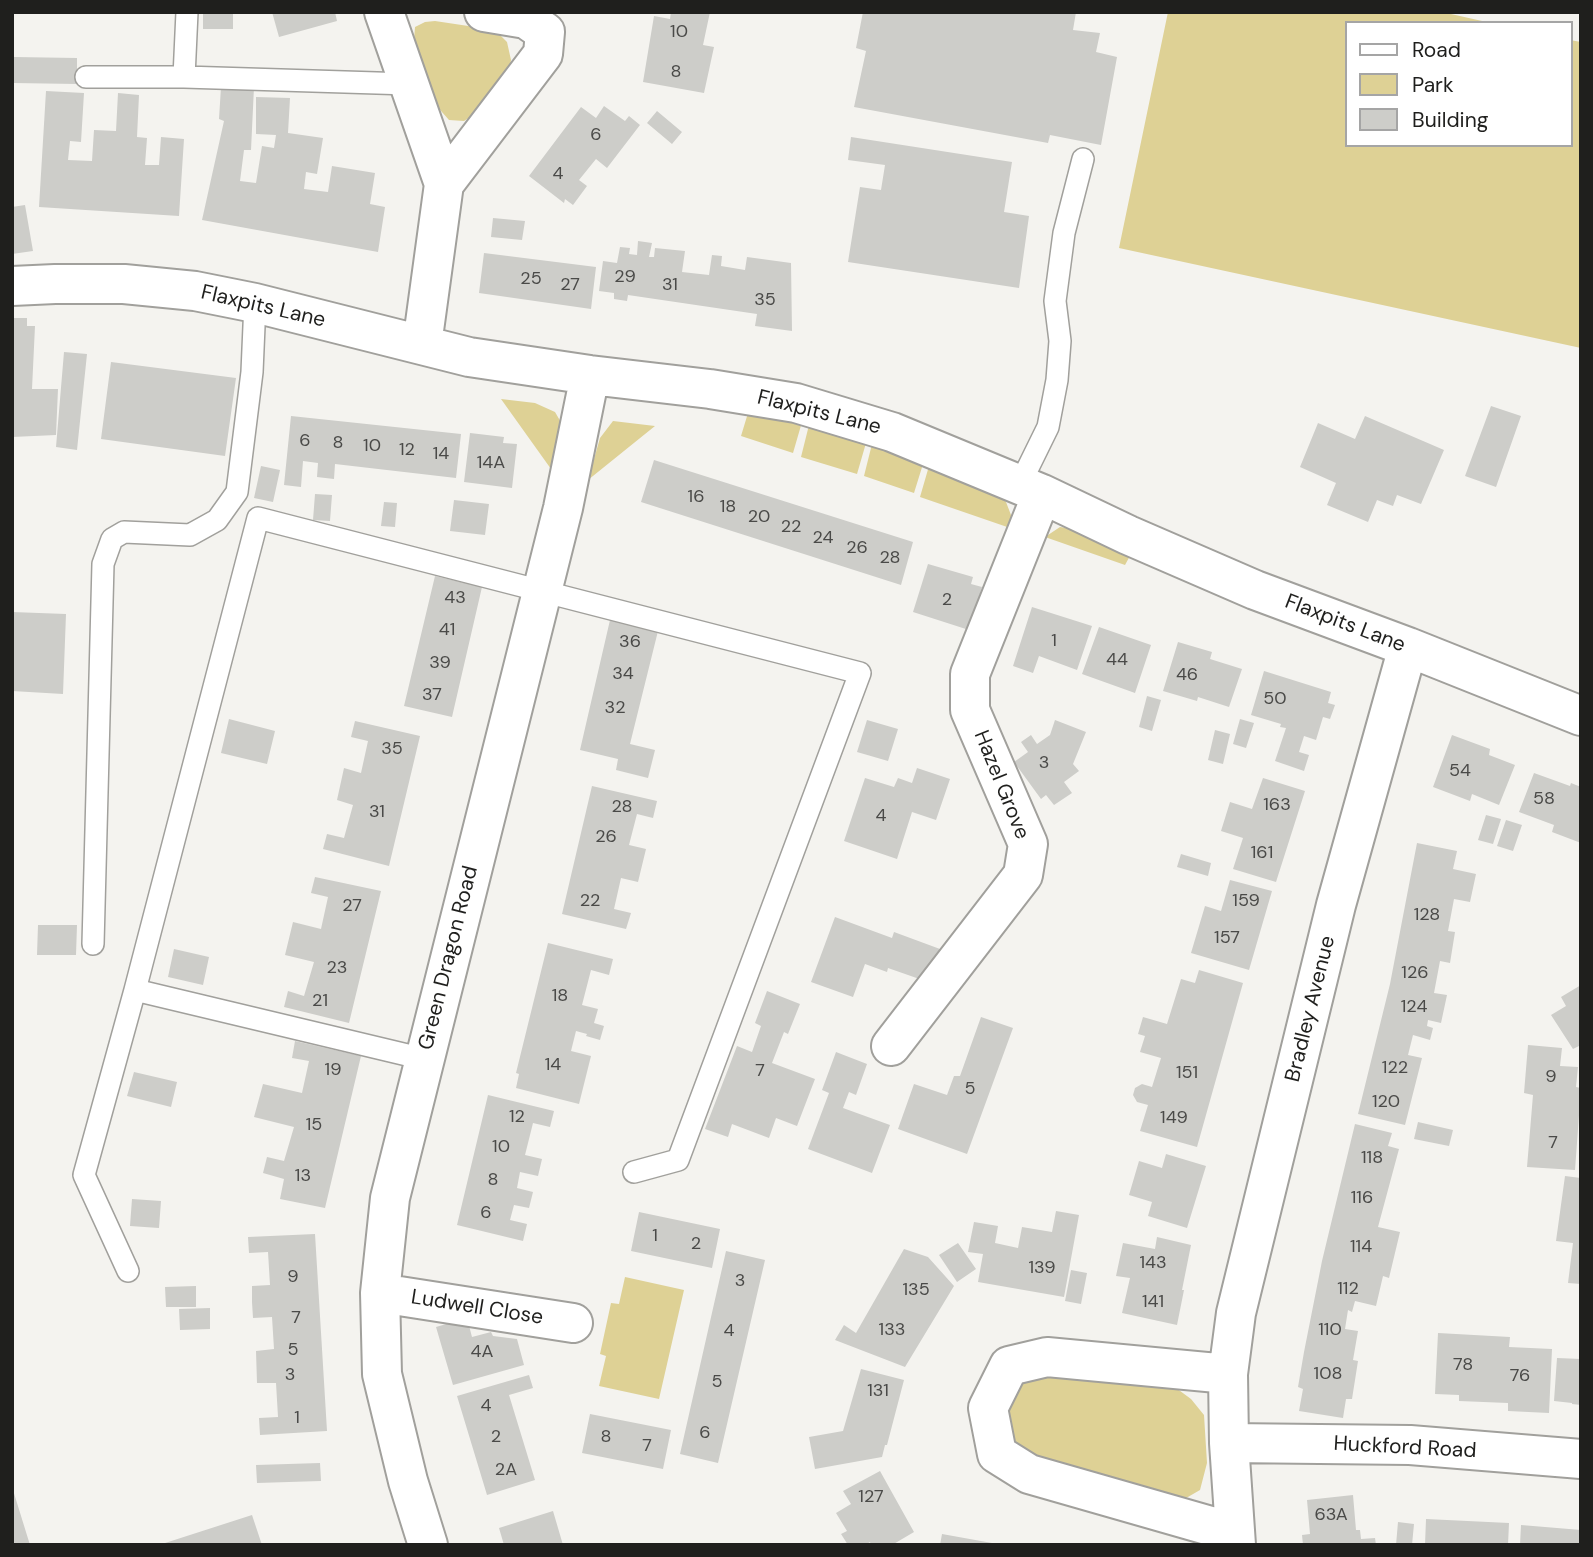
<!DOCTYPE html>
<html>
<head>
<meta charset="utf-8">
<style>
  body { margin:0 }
  #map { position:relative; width:1593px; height:1557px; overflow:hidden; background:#f4f3ef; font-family:"DM Sans",sans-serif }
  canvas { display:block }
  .frame { position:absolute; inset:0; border:14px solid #1f1f1d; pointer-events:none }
  .legend { position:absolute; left:1345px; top:21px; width:228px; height:126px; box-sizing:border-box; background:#fff; border:2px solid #a5a5a5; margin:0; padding:9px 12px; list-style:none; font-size:21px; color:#1f1f1d }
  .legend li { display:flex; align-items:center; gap:14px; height:35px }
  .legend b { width:35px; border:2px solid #a5a5a5 }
</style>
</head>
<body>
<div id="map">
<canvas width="1593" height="1557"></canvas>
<div class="frame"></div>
<ul class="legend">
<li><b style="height:9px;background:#fff"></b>Road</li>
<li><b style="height:19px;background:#ded195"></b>Park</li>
<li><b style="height:19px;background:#cdcdc9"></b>Building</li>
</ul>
</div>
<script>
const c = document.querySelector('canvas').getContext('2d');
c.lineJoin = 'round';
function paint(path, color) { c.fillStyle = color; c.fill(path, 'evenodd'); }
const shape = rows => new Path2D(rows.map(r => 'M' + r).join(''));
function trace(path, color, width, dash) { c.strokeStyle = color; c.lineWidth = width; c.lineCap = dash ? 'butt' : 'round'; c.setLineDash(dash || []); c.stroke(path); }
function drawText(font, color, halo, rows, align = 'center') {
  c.font = font + ' "DM Sans",sans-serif'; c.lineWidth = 5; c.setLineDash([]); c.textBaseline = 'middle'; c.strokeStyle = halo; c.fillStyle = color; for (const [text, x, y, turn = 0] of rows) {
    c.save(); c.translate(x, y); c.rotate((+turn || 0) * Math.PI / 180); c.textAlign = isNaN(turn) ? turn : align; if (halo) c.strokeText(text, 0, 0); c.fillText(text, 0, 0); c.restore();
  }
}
const green = shape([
  [1168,12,1442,12,1491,23,1346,23,1346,145,1570,145,1570,40,1581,42,1581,348,1119,248],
  [435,21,495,30,507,42,511,60,509,72,481,110,464,121,449,120,434,103,414,40,415,27,425,22],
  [501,399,535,403,555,412,562,424,556,476],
  [748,413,802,422,793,453,741,436],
  [613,421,655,426,588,480,600,438],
  [809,425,866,443,857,474,801,457],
  [872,444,923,464,914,493,864,476],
  [929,466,1000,495,1006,502,1011,515,1013,529,920,497],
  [1060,527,1081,530,1131,554,1125,565,1045,537],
  [625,1277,684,1290,659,1399,599,1386,606,1356,600,1354,611,1303,619,1304],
  [1048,1374,1172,1385,1191,1399,1204,1415,1207,1463,1200,1490,1181,1501,1035,1460,1011,1445,1004,1410,1019,1380]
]);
const building = shape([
  [203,12,233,12,233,29,203,29],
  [272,12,335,12,337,21,279,37],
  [671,12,710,12,703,45,714,47,704,93,643,82,654,16,670,19],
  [863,12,1076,12,1073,30,1100,33,1096,52,1117,57,1101,145,1050,135,1048,143,854,107,866,51,856,48],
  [14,57,77,58,77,84,13,83],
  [221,87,254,87,251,150,244,150,240,181,256,183,262,146,274,148,276,135,256,134,256,97,290,98,288,133,323,138,317,174,306,172,304,189,328,192,332,166,375,173,370,204,385,207,378,252,202,220,224,121,219,119],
  [46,91,84,93,81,142,70,141,68,160,92,161,94,130,116,131,118,93,139,95,137,137,147,138,145,165,159,165,161,137,184,139,179,216,39,207],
  [604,106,625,121,629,116,640,125,607,168,596,159,579,180,587,186,573,205,565,199,564,203,529,176,581,107,596,118],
  [657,111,682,132,672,144,647,123],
  [851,137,1012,162,1004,212,1029,216,1019,288,848,262,860,187,881,190,885,165,848,160],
  [25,205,33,251,12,254,12,207],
  [493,218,525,221,522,240,491,237],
  [638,241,652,243,649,257,654,257,655,248,685,251,682,272,709,275,712,255,722,256,721,266,745,270,747,257,791,263,792,331,755,326,757,314,628,295,627,301,614,299,614,293,599,291,603,261,617,263,620,247,630,248,629,254,637,255],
  [484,253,596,267,591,309,479,293],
  [12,318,27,318,27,326,35,326,32,389,58,389,56,435,12,437],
  [64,352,87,354,77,450,56,447],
  [111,362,236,378,225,456,101,439],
  [1491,406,1521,416,1496,487,1465,476],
  [291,416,461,434,456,478,335,464,334,479,317,477,318,463,303,461,301,487,284,485],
  [1365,416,1444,450,1421,504,1397,495,1393,506,1377,500,1368,522,1327,505,1336,483,1300,467,1318,423,1355,439],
  [470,433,504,437,503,443,517,444,512,488,464,482],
  [654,460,913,542,901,585,641,502],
  [261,466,280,470,273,502,254,498],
  [315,494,332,495,330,521,313,520],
  [454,500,489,504,485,535,450,531],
  [384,502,397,503,395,527,381,526],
  [928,564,973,577,971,584,982,587,969,630,913,612],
  [435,576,482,587,452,717,404,706],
  [1032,607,1092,626,1077,670,1039,656,1033,673,1013,666],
  [12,612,66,614,63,694,12,691],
  [610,620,658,631,630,744,655,750,648,778,616,770,618,759,580,750],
  [1099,627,1151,645,1135,693,1082,674],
  [1178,642,1212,652,1210,659,1242,669,1229,707,1198,697,1197,701,1163,691],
  [1264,671,1331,692,1328,703,1335,705,1330,719,1323,717,1316,740,1304,736,1299,752,1309,755,1304,771,1275,761,1286,728,1280,727,1281,724,1251,715],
  [1147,696,1161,700,1152,731,1139,727],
  [229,719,275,731,267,764,221,753],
  [1240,719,1254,723,1246,748,1233,744],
  [867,720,898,729,888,761,857,752],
  [1055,720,1086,732,1073,764,1079,771,1064,782,1072,793,1054,805,1046,795,1041,799,1014,762,1028,752,1021,742,1031,735,1037,744,1050,735],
  [355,721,420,736,389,866,323,849,327,834,344,838,353,805,337,800,344,768,361,773,368,741,351,737],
  [1215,730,1230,734,1223,764,1208,760],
  [1452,735,1490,749,1489,755,1515,765,1499,805,1472,794,1470,801,1433,787],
  [917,768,950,779,936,820,912,812,897,859,844,841,865,778,894,787,898,778,912,783],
  [1534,773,1570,786,1571,783,1581,787,1581,843,1552,832,1554,825,1519,812],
  [1263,778,1305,791,1276,882,1233,869,1243,838,1221,831,1230,802,1252,809],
  [592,786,657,801,653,818,637,814,629,845,646,849,638,882,621,878,614,909,631,913,626,929,562,914],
  [1486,815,1501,819,1493,844,1478,840],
  [1506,820,1522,825,1513,851,1497,846],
  [1417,843,1457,851,1453,869,1476,874,1470,902,1454,899,1448,931,1455,932,1450,963,1440,961,1434,993,1447,995,1441,1023,1428,1020,1427,1026,1433,1028,1430,1040,1413,1035,1408,1055,1422,1058,1405,1125,1358,1114,1390,984],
  [1181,854,1211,863,1208,876,1177,867],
  [315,877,381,891,349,1023,284,1007,288,991,304,996,314,962,285,955,293,922,321,929,328,897,311,893],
  [1230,880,1272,891,1249,970,1191,953,1205,906,1221,911],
  [835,917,892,938,894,932,940,949,928,982,888,968,887,972,865,964,853,997,811,982],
  [38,925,77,925,76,955,37,955],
  [548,943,613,959,609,975,591,970,582,1005,598,1009,594,1023,604,1026,600,1040,586,1036,587,1034,576,1031,571,1051,591,1056,579,1104,516,1088,519,1074,516,1073],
  [174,949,209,957,203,985,168,977],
  [1199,970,1243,983,1197,1147,1140,1131,1148,1105,1137,1102,1133,1095,1135,1088,1142,1084,1152,1087,1161,1058,1140,1052,1145,1036,1138,1034,1143,1017,1167,1024,1181,979,1195,983],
  [1581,985,1581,1045,1573,1049,1551,1015,1566,1006,1561,997],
  [767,991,800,1004,788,1034,784,1032,772,1063,815,1079,797,1126,776,1118,769,1138,732,1124,728,1137,705,1129,737,1046,752,1052,761,1026,755,1023],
  [981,1017,1013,1028,967,1154,898,1129,914,1084,947,1095,954,1076,960,1076],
  [295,1041,361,1056,325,1208,280,1199,284,1179,263,1173,267,1157,284,1161,294,1127,254,1117,263,1084,302,1093,309,1061,292,1058],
  [1528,1045,1562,1048,1560,1066,1578,1067,1576,1087,1581,1088,1575,1170,1527,1167,1533,1095,1524,1093],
  [836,1052,867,1064,856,1095,849,1092,843,1108,890,1125,872,1173,808,1149,829,1093,822,1090],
  [134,1072,177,1082,171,1107,127,1096],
  [488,1095,554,1111,550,1127,533,1123,525,1155,542,1159,538,1176,520,1172,517,1188,533,1192,529,1208,514,1205,510,1220,527,1224,523,1241,457,1225],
  [1418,1122,1453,1130,1449,1146,1414,1139],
  [1355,1124,1392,1133,1388,1146,1399,1149,1378,1227,1400,1232,1389,1278,1383,1276,1376,1306,1355,1301,1352,1312,1348,1310,1345,1329,1358,1331,1353,1360,1358,1361,1352,1399,1346,1399,1343,1418,1299,1411,1303,1389,1298,1387,1304,1352,1322,1261],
  [1166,1154,1206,1166,1187,1228,1148,1216,1152,1202,1129,1195,1139,1161,1162,1168],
  [1565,1176,1581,1178,1581,1284,1568,1283,1573,1243,1556,1241],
  [132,1199,161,1201,159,1228,130,1226],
  [1056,1211,1079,1215,1064,1297,978,1282,983,1254,968,1252,974,1222,998,1226,995,1243,1018,1248,1022,1227,1052,1232],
  [639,1212,720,1229,712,1268,631,1251],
  [315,1234,327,1431,260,1435,259,1418,278,1417,276,1383,257,1383,256,1351,274,1349,272,1317,253,1318,252,1302,252,1286,270,1285,268,1252,249,1253,248,1237],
  [1157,1237,1191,1245,1182,1290,1184,1290,1177,1325,1122,1313,1130,1278,1116,1276,1123,1243,1155,1249],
  [958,1243,976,1269,957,1282,939,1255],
  [904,1249,928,1257,954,1286,905,1367,835,1340,844,1325,856,1333],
  [726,1251,765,1260,718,1463,680,1454],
  [1071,1270,1087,1273,1081,1304,1065,1301],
  [196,1286,196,1307,166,1307,165,1287],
  [210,1308,210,1329,180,1330,179,1309],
  [467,1318,472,1337,491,1332,493,1336,517,1339,524,1365,453,1385,436,1327],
  [1438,1333,1510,1337,1509,1347,1552,1349,1549,1413,1508,1411,1508,1403,1459,1401,1459,1395,1435,1394],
  [1557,1358,1581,1359,1581,1405,1572,1404,1572,1403,1554,1401],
  [861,1369,904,1380,887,1445,885,1445,882,1457,815,1469,809,1437,843,1431],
  [529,1375,533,1388,509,1395,535,1480,487,1495,457,1396],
  [590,1414,671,1430,663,1469,582,1453],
  [320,1463,321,1481,257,1483,256,1465],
  [880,1471,914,1532,892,1545,871,1545,870,1542,865,1545,848,1545,841,1534,847,1531,836,1513,851,1504,843,1491],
  [12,1490,13,1490,30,1545,12,1545],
  [1353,1495,1356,1530,1360,1530,1361,1539,1375,1538,1376,1545,1303,1545,1302,1535,1310,1534,1307,1500],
  [553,1511,563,1545,504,1545,499,1528],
  [252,1515,262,1545,162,1545,162,1544],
  [1426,1519,1509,1523,1508,1545,1425,1545],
  [1398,1522,1414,1524,1412,1545,1396,1545],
  [1521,1525,1581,1530,1581,1545,1520,1545],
  [942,1534,992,1543,992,1545,940,1545]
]);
const service = shape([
  [187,12,184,77,409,84],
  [86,77,184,77],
  [1020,484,1048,427,1057,380,1060,341,1055,301,1064,233,1083,159],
  [93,944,103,564,112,539,124,532,190,535,217,520,237,492,252,372,255,303],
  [424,1059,135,990,258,518,860,673,678,1160,634,1172],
  [128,1271,84,1175,135,990]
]);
const minor = shape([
  [384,12,444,184,422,345],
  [444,184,543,54,545,32,526,19,484,12],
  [12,286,55,284,124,284,195,291,255,303,469,357,590,375,710,389,796,403,892,432,1042,494,1128,535,1255,590,1408,647,1581,716],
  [891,1046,1023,875,1028,844,970,710,970,674,1042,494],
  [380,1293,573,1323],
  [1228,1374,1047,1357,1009,1366,988,1408,997,1454,1029,1474,1235,1533],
  [1229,1443,1410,1445,1581,1459],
  [428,1545,408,1481,382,1374,380,1293,390,1198,563,508,590,375],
  [1236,1545,1229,1443,1228,1374,1236,1313,1336,905,1408,647]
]);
const numberNames = [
  ["10",679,32],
  ["8",676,72],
  ["6",596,135],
  ["4",558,174],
  ["29",625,277],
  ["25",531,279],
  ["27",570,285],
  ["31",670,285],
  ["35",765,300],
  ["6",305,441],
  ["8",338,443],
  ["10",372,446],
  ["12",407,450],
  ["14",441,454],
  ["14A",491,463],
  ["16",696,497],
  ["18",728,507],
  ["20",759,517],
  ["22",791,527],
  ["24",823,538],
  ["26",857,548],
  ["28",890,558],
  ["43",455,598],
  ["2",947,600],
  ["41",447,630],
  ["1",1054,641],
  ["36",630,642],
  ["44",1117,660],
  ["39",440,663],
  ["34",623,674],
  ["46",1187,675],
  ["37",432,695],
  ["50",1275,699],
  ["32",615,708],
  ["35",392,749],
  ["3",1044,763],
  ["54",1460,771],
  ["58",1544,799],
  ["163",1277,805],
  ["28",622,807],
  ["31",377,812],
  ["4",881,816],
  ["26",606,837],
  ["161",1262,853],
  ["22",590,901],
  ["159",1246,901],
  ["27",352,906],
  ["128",1427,915],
  ["157",1227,938],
  ["23",337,968],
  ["126",1415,973],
  ["18",560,996],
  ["21",320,1001],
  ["124",1414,1007],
  ["14",553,1065],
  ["122",1395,1068],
  ["19",333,1070],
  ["7",760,1071],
  ["151",1187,1073],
  ["9",1551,1077],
  ["5",970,1089],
  ["120",1386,1102],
  ["12",517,1117],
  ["149",1174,1118],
  ["15",314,1125],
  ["7",1553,1143],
  ["10",501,1147],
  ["118",1372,1158],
  ["13",303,1176],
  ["8",493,1180],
  ["116",1362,1198],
  ["6",486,1213],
  ["1",655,1236],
  ["2",696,1244],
  ["114",1361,1247],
  ["143",1153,1263],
  ["139",1042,1268],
  ["9",293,1277],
  ["3",740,1281],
  ["112",1348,1289],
  ["135",916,1290],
  ["141",1153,1302],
  ["7",296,1318],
  ["133",892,1330],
  ["110",1330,1330],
  ["4",729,1331],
  ["5",293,1350],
  ["4A",482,1352],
  ["78",1463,1365],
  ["108",1328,1374],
  ["3",290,1375],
  ["76",1520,1376],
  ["5",717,1382],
  ["131",878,1391],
  ["4",486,1406],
  ["1",297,1418],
  ["6",705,1433],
  ["2",496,1437],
  ["8",606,1437],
  ["7",647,1446],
  ["2A",506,1470],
  ["127",871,1497],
  ["63A",1331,1515]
];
const streetNames = [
  ["Flaxpits Lane",263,307,13],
  ["Flaxpits Lane",819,413,14],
  ["Flaxpits Lane",1345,624,21],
  ["Hazel Grove",1001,785,68],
  ["Green Dragon Road",449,958,-76],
  ["Bradley Avenue",1311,1009,-76],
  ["Ludwell Close",477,1308,9],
  ["Huckford Road",1405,1448,3]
];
paint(green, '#ded195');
paint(building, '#cdcdc9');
trace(service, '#a1a09c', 24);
trace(minor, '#a1a09c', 42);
trace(service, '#fff', 21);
trace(minor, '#fff', 38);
drawText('18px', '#4a4a48', null, numberNames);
drawText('21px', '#1f1f1d', '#fff', streetNames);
</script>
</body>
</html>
